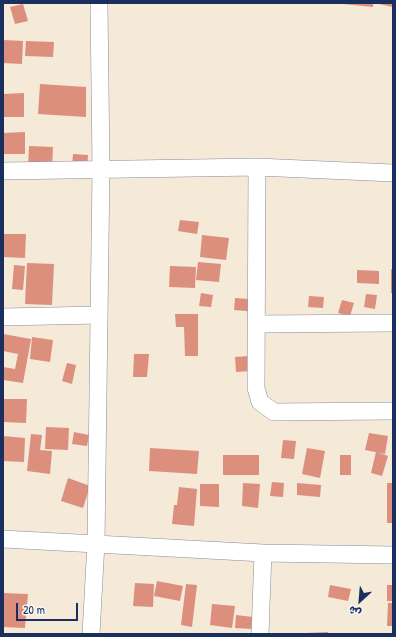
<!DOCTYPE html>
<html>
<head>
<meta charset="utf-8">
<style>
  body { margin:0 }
  #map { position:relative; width:396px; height:637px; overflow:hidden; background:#f5e9d8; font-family:"Patrick Hand","Playpen Sans Arabic",sans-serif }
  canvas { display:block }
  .frame { position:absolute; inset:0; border:4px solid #1b2f5e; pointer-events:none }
  .north { position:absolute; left:340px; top:581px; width:40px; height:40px; -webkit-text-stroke:3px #f6f6f2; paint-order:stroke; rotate:206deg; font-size:11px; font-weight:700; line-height:16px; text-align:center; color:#1b2f5e }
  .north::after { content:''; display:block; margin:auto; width:14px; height:18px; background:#1b2f5e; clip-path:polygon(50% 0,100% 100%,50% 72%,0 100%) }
  .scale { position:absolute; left:16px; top:603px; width:62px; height:18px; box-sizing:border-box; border:2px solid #1b2f5e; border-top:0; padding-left:5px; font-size:12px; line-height:14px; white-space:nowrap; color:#1b2f5e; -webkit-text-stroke:3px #f6f6f2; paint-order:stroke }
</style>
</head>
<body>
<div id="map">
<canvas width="396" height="637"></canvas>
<div class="frame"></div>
<div class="north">ش</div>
<div class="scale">20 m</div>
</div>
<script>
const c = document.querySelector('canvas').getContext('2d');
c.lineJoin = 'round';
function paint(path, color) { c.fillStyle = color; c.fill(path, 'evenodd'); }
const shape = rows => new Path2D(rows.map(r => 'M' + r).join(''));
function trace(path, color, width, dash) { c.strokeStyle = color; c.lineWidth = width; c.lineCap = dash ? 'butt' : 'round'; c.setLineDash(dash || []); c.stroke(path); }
const building = shape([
  [344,3,373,3,373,7,343,4],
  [379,3,393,3,393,7,379,4],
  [23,4,28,21,15,24,10,7],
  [3,40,23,41,22,64,3,63],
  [26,41,54,42,53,57,25,56],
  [40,84,86,87,86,117,38,114],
  [24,93,24,117,3,117,3,94],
  [25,132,25,154,3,154,3,133],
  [29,146,53,147,52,169,28,168],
  [73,154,88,155,87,169,72,167],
  [180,220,199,222,197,234,178,231],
  [3,234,26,234,25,258,3,257],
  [202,235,229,238,226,260,200,257],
  [198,262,221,264,219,282,196,280],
  [27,263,54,264,52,305,25,304],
  [14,265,25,266,23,290,12,289],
  [170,266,196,267,195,288,169,287],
  [391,269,393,269,393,293,391,293],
  [357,270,379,271,379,284,357,283],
  [201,293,213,295,211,307,199,306],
  [366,294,377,295,375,309,364,307],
  [309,296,324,297,323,308,308,307],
  [235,298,260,300,259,312,234,310],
  [342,300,354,303,350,316,338,313],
  [175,314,198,314,198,356,185,356,184,327,176,327],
  [3,334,31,339,23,383,3,380,3,367,15,369,18,354,3,351],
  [32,337,53,340,50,362,30,359],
  [134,354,149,354,147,377,133,377],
  [248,356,250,371,236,372,235,357],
  [67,363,76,365,72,384,62,381],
  [3,399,27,399,26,423,3,422],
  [46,427,69,428,68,450,45,449],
  [74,432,89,435,87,446,72,444],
  [369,433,388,436,385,454,365,450],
  [31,434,42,435,40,450,52,451,50,474,27,471],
  [3,436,25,438,24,462,3,461],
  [283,440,296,441,294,459,281,458],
  [150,448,199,451,197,474,149,471],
  [307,448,325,451,320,478,302,474],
  [376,452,388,456,382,476,371,473],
  [223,455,259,455,259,475,223,475],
  [340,455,351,455,351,475,340,475],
  [68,478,90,486,83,508,61,501],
  [272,482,284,483,283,497,270,496],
  [243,483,260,484,258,508,242,506],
  [297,483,321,485,320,497,297,495],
  [387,483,393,483,393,523,387,523],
  [200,484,219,484,219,507,200,506],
  [179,487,197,489,194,526,172,524,174,505,177,505],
  [157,581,183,586,180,601,154,596],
  [135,583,154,584,153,607,133,606],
  [186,584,197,585,192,627,181,625],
  [330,585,351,589,348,601,328,597],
  [387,585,393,585,393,601,387,601],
  [3,593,28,594,25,628,3,627],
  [388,603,393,603,393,626,387,626],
  [212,604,235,606,232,628,210,625],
  [236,615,253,617,252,629,235,628],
  [328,632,328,634,306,634,306,633]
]);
const minor = shape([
  [257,167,256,388,260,402,274,412,393,411],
  [3,171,257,167,393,173],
  [3,317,99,315],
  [256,324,393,323],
  [3,539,263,553,393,555],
  [91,634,96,543,101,170,99,3],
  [260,634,263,553]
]);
paint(building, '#dd8f7e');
trace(minor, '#888c9b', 18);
trace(minor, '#fff', 17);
</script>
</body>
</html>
